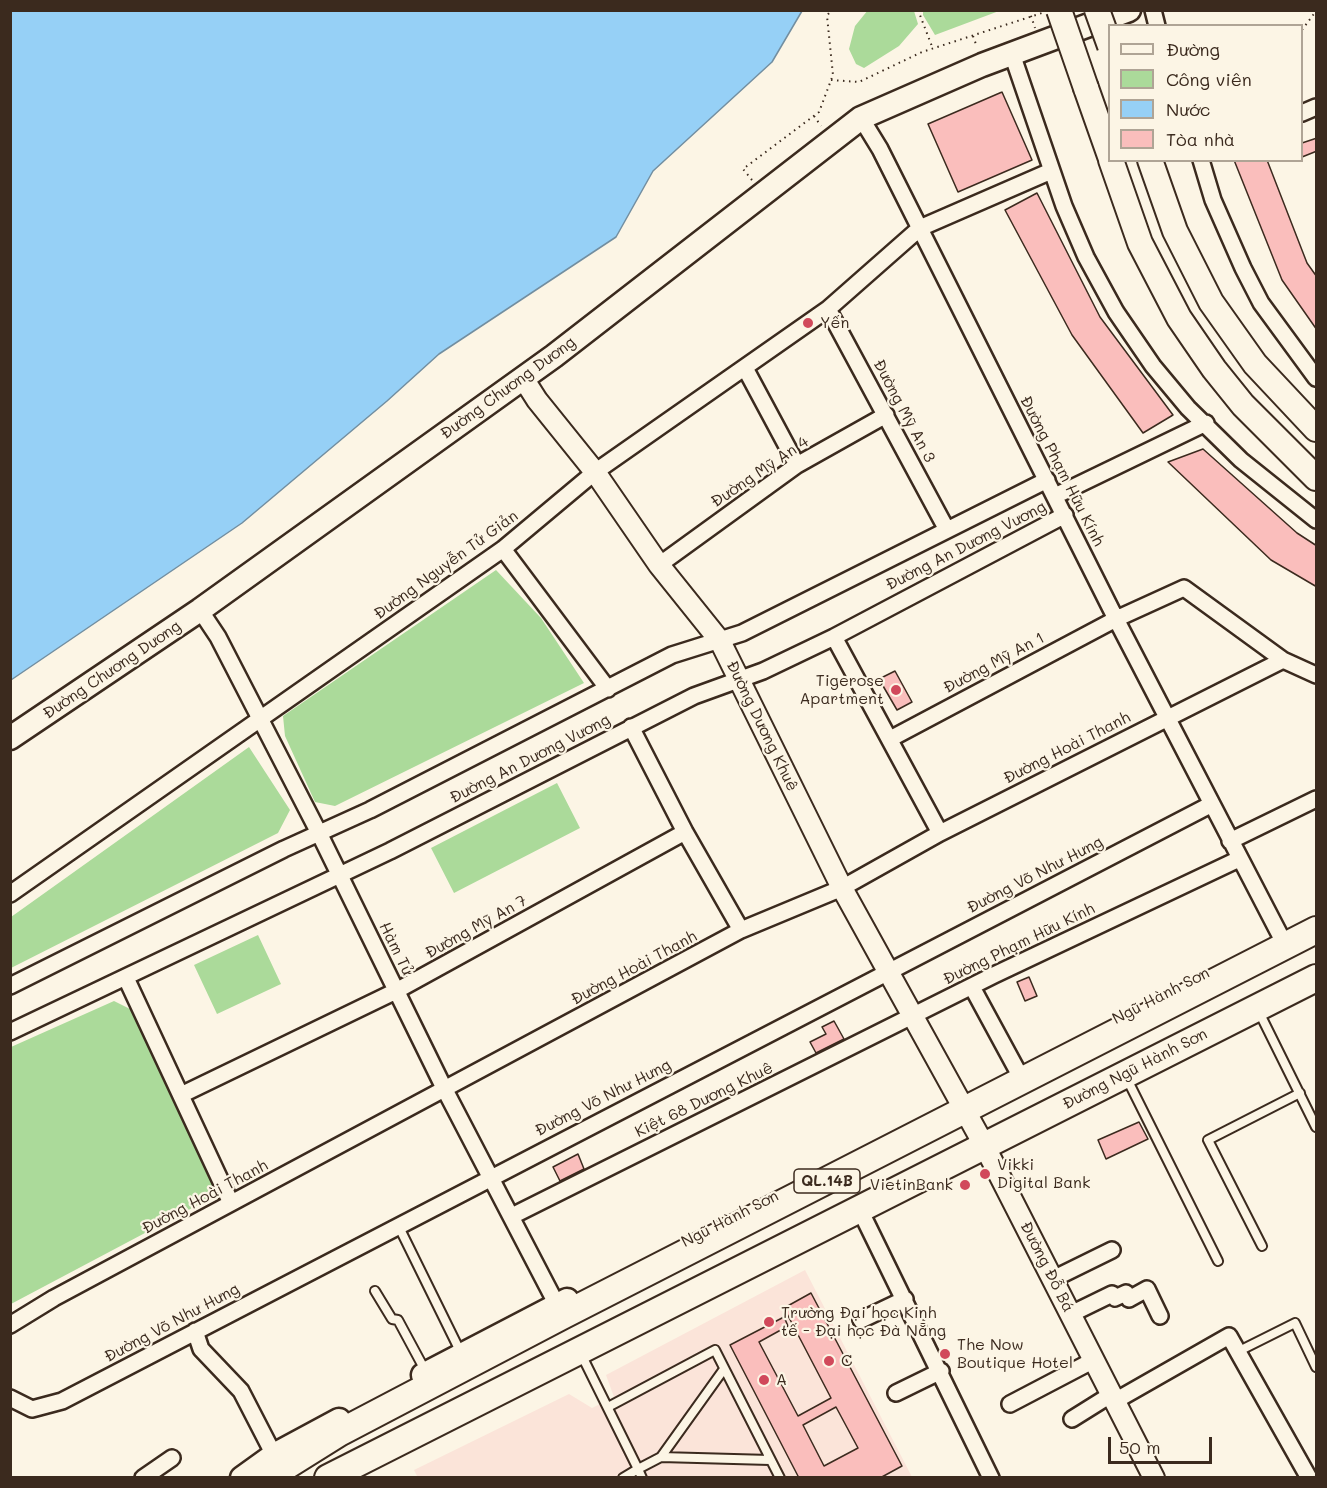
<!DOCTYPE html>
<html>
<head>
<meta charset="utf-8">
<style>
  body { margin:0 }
  #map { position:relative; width:1327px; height:1488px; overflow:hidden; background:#fcf5e5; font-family:Mali,sans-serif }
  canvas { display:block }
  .frame { position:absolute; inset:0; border:12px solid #3b2a1e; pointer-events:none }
  .legend { position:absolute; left:1108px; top:24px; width:195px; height:138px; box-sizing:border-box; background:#fcf5e5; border:2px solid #afa495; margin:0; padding:8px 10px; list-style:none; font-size:18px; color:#3b2a1e }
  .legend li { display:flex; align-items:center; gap:12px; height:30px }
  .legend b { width:30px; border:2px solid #afa495 }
  .scale { position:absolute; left:1108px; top:1437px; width:104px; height:27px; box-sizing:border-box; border:3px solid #3b2a1e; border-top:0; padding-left:8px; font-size:18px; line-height:21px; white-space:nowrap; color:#3b2a1e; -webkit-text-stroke:4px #fcf5e5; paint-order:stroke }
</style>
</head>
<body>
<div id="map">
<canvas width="1327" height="1488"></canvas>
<div class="frame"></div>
<ul class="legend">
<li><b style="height:8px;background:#fcf5e5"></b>Đường</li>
<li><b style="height:16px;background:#abda9a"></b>Công viên</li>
<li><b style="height:16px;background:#96d0f6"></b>Nước</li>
<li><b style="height:16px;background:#fabebc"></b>Tòa nhà</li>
</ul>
<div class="scale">50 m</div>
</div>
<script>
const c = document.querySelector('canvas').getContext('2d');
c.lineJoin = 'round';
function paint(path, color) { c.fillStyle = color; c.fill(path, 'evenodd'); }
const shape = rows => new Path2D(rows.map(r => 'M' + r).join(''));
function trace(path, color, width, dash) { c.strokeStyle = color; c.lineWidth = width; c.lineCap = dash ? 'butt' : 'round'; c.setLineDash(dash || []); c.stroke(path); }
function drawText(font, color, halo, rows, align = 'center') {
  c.font = font + ' Mali,sans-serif'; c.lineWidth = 4.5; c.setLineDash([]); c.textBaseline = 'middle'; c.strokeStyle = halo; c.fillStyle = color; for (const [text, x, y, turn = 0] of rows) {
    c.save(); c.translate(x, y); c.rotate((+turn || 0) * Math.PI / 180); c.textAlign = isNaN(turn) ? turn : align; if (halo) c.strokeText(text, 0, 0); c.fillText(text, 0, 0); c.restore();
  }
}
const built = shape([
  [805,1270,912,1477,418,1478,414,1470,569,1394,592,1408,614,1397,606,1375]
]);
const green = shape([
  [868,10,914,11,918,24,899,46,864,68,856,64,849,49,855,26],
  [923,11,923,10,999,11,935,35,923,15],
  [496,570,541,618,584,683,335,806,315,802,285,736,283,716],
  [249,747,290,810,278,833,11,968,11,917],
  [557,783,580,828,454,893,431,848],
  [258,935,281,984,217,1014,194,965],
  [114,1001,130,1009,217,1185,211,1198,11,1304,11,1047]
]);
const water = shape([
  [11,10,802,10,802,11,772,62,653,171,616,237,439,354,387,401,242,523,11,680,11,10]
]);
const building = shape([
  [1002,92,1032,160,958,192,928,124,1002,92],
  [1317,138,1317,151,1302,157,1302,143,1317,138],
  [1234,160,1267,160,1307,263,1317,277,1317,330,1282,280,1234,160],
  [1037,193,1100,317,1173,415,1143,433,1072,335,1005,210,1037,193],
  [1203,449,1297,533,1317,546,1317,587,1271,560,1168,462,1203,449],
  [895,671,912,702,897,710,879,679,895,671],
  [1029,977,1037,996,1025,1001,1017,982,1029,977],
  [834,1021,844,1039,816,1053,810,1042,826,1034,822,1027,834,1021],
  [1139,1122,1148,1139,1106,1159,1098,1140,1139,1122],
  [578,1154,584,1169,560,1181,553,1167,578,1154],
  [811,1293,902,1466,880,1478,799,1478,730,1345,784,1317,788,1326,759,1342,798,1416,831,1398,784,1308,811,1293],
  [836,1407,858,1448,824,1466,803,1425,836,1407]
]);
const path = shape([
  [918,10,933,49],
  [1029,10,1035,28],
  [1302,30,1316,11],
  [973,36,977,47],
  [831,80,859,82,922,52,1042,13],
  [814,116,821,126],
  [752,180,743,169,819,112,833,75,827,16,831,10]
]);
const service = shape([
  [1259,1012,1316,1127],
  [1127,1079,1218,1261],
  [398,1225,461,1353],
  [1262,1246,1208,1140,1300,1093],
  [375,1291,392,1319,398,1320,426,1372],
  [1239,1351,1295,1323,1316,1367],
  [584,1360,638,1469,623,1478],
  [608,1407,715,1350,780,1478],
  [661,1457,724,1369],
  [642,1478,638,1469,661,1457,770,1460]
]);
const minor = shape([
  [1153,10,1157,26],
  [1012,54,1064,206,1086,257,1116,312,1153,366,1188,408,1241,460,1316,520],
  [1302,113,1316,107],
  [861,118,880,149,1116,619,1280,935],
  [1201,160,1213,200,1243,268,1261,303,1316,378],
  [828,309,947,530],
  [745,368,797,465],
  [1055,496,1206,423],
  [503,549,608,689],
  [659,565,797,465,886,415],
  [200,610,218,637,319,833,445,1090,557,1305],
  [834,637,940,833],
  [631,727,685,832,741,930],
  [890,739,1116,619,1184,588,1283,660,1316,675],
  [1230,841,1316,799],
  [10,894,503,549,595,472,828,309,920,228,1051,171],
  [126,978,231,1203],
  [10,986,284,849,370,810,672,655,742,633,1047,480],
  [972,987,1017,1070],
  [10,1032,390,851,694,696,763,671,834,637,1065,515],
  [183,1094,396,991,685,832],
  [860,1210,991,1478],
  [512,1216,994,975,1239,859],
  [1053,1279,1112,1250],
  [1071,1314,1112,1294,1115,1298,1126,1293,1129,1299,1147,1289,1160,1316],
  [861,1320,905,1299],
  [10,1325,54,1298,741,930,842,888,940,833,1283,660],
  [195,1331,201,1349,241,1391,274,1455],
  [896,1393,941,1371],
  [10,1398,32,1409,62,1401,1212,804],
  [1115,1401,1229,1336,1309,1478],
  [1010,1404,1094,1360],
  [1072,1419,1112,1394],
  [143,1478,172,1458]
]);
const tertiary = shape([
  [523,378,537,400,595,472,659,565,720,641,842,888,984,1145,1154,1478]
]);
const secondary = shape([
  [10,738,200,610,554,356,861,118,982,65,1129,10],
  [423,1375,567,1300],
  [242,1478,274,1455,339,1420]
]);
const primary = shape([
  [1086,88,1110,156],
  [1111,160,1140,243,1179,318,1214,369,1243,405,1316,478],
  [1150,160,1175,231,1211,302,1255,364,1316,429]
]);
const trunk = shape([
  [267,1478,339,1433,562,1316,1316,930],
  [328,1478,1316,978]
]);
const primaryBridge = shape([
  [1059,10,1086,88],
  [1097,10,1110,46]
]);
const markers = [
  [808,323,6,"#d1495b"],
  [896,690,6,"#d1495b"],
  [985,1174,6,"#d1495b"],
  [965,1185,6,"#d1495b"],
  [769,1322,6,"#d1495b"],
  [945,1354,6,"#d1495b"],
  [829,1361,6,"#d1495b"],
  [764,1380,6,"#d1495b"]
];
const shields = [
  [827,1181,66]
];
const shieldNames = [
  ["QL.14B",827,1181]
];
const poiNames = [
  ["Yến",820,323],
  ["Tigerose",884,681,"right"],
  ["Apartment",884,699,"right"],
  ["Vikki",997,1165],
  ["Digital Bank",997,1183],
  ["VietinBank",953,1185,"right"],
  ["Trường Đại học Kinh",781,1313],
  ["tế - Đại học Đà Nẵng",781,1331],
  ["The Now",957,1345],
  ["Boutique Hotel",957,1363],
  ["C",841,1361],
  ["A",776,1380]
];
const streetNames = [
  ["Đường Chương Dương",508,388,-36],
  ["Đường Mỹ An 3",904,411,62],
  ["Đường Phạm Hữu Kính",1062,471,63],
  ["Đường Mỹ An 4",760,472,-34],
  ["Đường An Dương Vương",966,546,-27],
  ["Đường Nguyễn Tử Giản",446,565,-36],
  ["Đường Mỹ An 1",994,663,-28],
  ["Đường Chương Dương",112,670,-34],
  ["Đường Dương Khuê",762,726,64],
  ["Đường Hoài Thanh",1067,748,-27],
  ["Đường An Dương Vương",530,759,-27],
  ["Đường Võ Như Hưng",1035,875,-27],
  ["Đường Mỹ An 7",476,927,-29],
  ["Đường Phạm Hữu Kính",1019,944,-26],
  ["Hàm Tử",396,949,64],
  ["Đường Hoài Thanh",634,968,-28],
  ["Ngũ Hành Sơn",1161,996,-27],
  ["Đường Ngũ Hành Sơn",1135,1069,-27],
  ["Đường Võ Như Hưng",603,1098,-27],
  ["Kiệt 68 Dương Khuê",704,1100,-26],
  ["Đường Hoài Thanh",205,1197,-28],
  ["Ngũ Hành Sơn",730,1219,-27],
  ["Đường Đỗ Bá",1047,1267,63],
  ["Đường Võ Như Hưng",172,1323,-28]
];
paint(built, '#fbe4d9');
paint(green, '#abda9a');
paint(water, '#96d0f6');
trace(water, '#728ea0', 1.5);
paint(building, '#fabebc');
trace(building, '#3b2a1e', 1.5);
trace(service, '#3b2a1e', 12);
trace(minor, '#3b2a1e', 20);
trace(tertiary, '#3b2a1e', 24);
trace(secondary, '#3b2a1e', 27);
trace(primary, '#3b2a1e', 28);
trace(trunk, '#3b2a1e', 30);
trace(path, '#3b2a1e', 2, [1.5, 4.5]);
trace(service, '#fcf5e5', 8);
trace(minor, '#fcf5e5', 15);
trace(tertiary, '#fcf5e5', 20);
trace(secondary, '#fcf5e5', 22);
trace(primary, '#fcf5e5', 24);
trace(trunk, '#fcf5e5', 26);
trace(primaryBridge, '#3b2a1e', 28, []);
trace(primaryBridge, '#fcf5e5', 24);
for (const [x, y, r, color] of markers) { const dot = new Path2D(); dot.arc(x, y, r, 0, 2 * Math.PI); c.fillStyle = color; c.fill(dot); trace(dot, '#fcf5e5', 2); }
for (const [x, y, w] of shields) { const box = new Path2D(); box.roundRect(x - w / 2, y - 12, w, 24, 4.5); c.fillStyle = '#fcf5e5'; c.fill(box); trace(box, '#3b2a1e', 1.5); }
drawText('bold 15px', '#3b2a1e', null, shieldNames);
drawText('16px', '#3b2a1e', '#fcf5e5', poiNames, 'left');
drawText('16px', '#3b2a1e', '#fcf5e5', streetNames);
</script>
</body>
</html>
